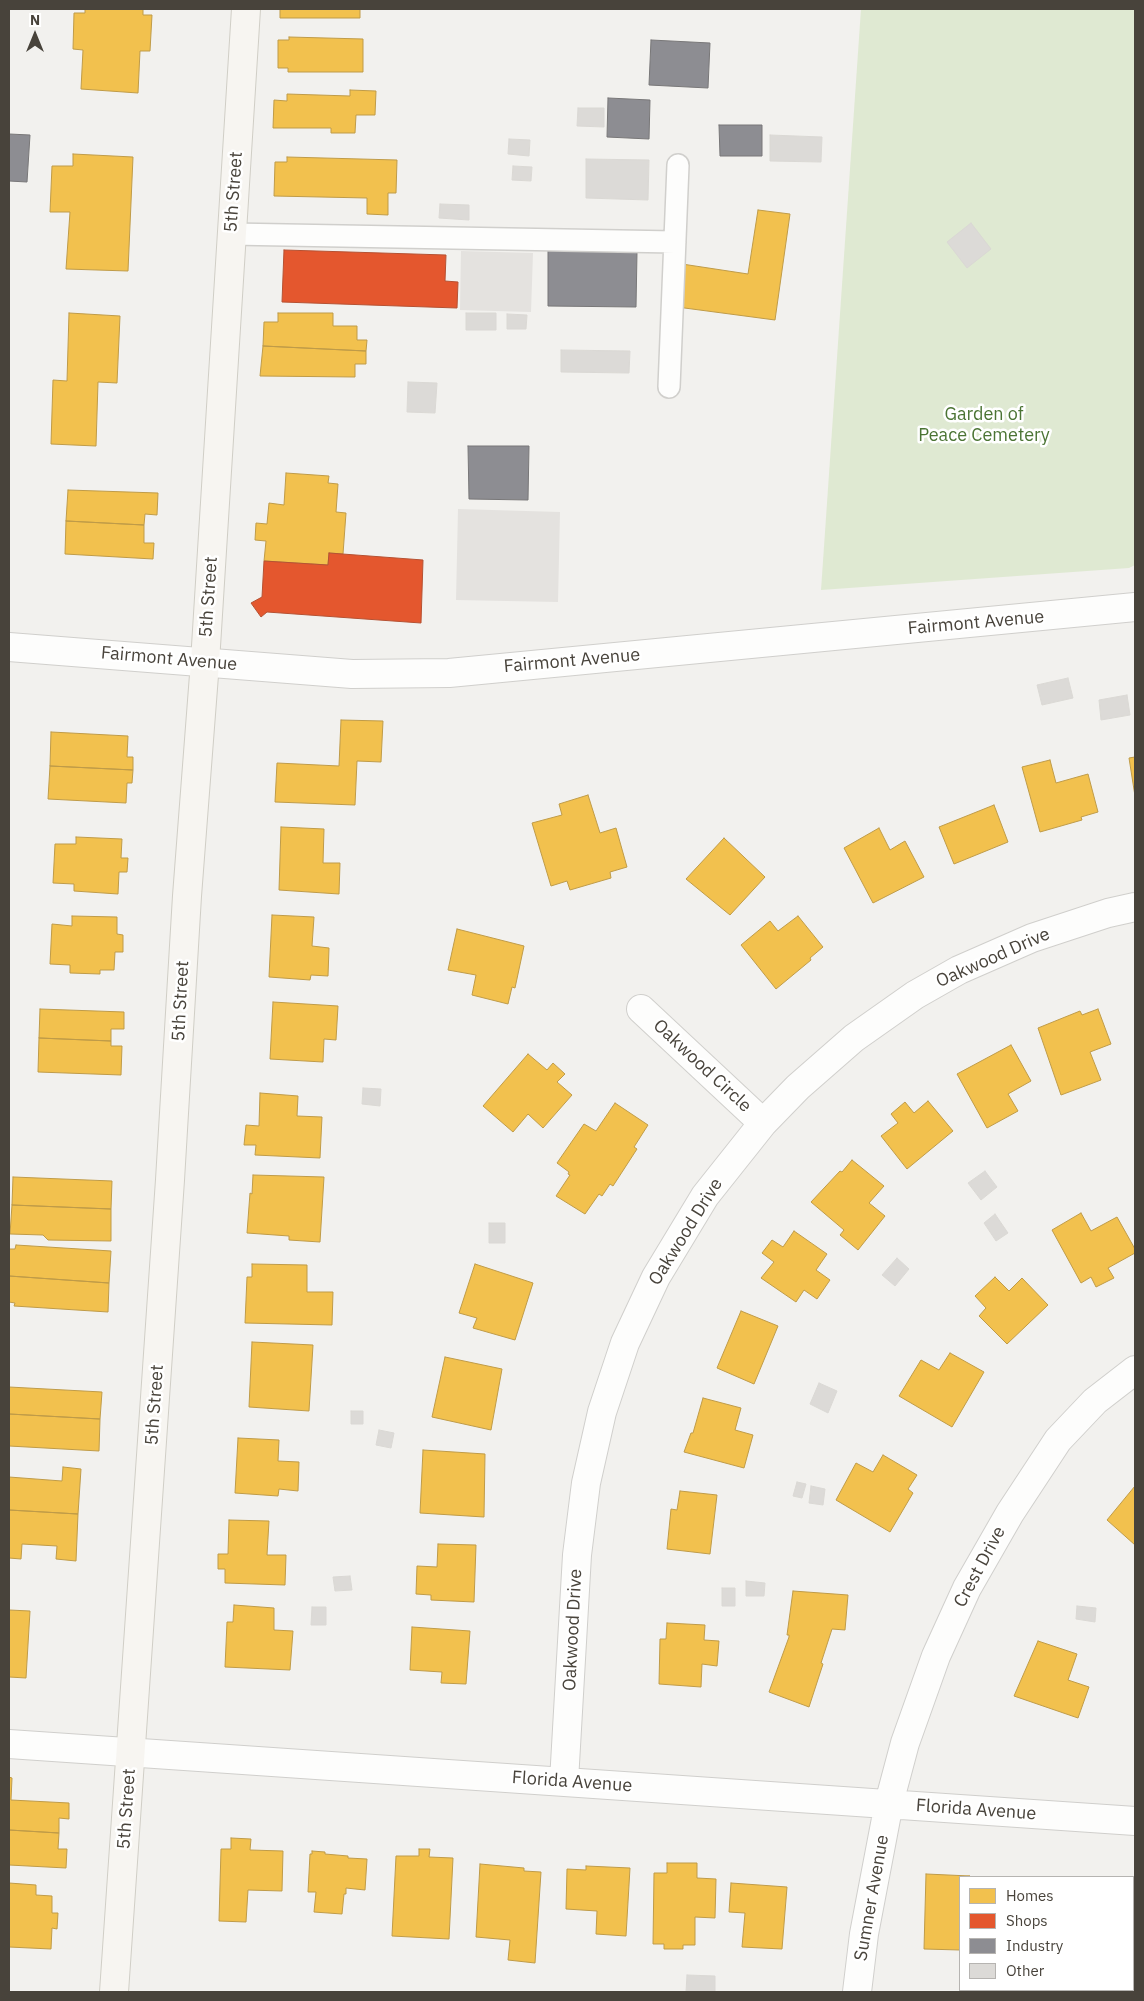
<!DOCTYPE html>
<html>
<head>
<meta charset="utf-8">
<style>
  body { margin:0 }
  #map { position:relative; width:1144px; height:2001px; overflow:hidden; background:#f2f1ee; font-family:"IBM Plex Sans",sans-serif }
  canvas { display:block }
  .frame { position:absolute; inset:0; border:10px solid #48433b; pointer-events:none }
  .legend { position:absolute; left:959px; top:1876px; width:175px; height:115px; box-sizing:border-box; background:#fff; border:1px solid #b6b4b1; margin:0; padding:6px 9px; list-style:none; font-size:15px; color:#48433b }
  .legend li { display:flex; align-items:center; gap:10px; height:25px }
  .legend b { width:25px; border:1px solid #b6b4b1 }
  .north { position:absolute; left:10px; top:10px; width:50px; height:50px; -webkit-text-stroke:4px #fff; paint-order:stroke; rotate:0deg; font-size:14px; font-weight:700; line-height:20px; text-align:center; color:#48433b }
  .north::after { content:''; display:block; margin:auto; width:18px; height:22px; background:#48433b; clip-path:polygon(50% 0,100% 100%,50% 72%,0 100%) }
</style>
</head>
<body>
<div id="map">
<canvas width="1144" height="2001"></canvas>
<div class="frame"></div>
<ul class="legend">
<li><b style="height:14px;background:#f2c14e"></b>Homes</li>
<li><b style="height:14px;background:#e4572e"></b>Shops</li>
<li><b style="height:14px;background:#8d8d92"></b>Industry</li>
<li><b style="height:14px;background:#dcdad7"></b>Other</li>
</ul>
<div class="north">N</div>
</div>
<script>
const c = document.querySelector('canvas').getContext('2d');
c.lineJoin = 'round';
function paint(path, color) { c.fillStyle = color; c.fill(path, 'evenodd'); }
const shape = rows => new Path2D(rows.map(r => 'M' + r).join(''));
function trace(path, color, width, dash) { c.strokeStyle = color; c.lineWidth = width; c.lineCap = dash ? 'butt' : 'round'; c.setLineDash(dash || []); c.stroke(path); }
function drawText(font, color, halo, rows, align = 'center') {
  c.font = font + ' "IBM Plex Sans",sans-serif'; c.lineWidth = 5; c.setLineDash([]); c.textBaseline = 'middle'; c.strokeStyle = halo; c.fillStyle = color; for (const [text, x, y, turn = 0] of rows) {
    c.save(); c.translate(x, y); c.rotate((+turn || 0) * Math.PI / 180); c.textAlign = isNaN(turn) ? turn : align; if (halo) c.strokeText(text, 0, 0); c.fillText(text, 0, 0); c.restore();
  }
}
const green = shape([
  [861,9,1135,9,1135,565,1129,568,821,590]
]);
const parking = shape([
  [461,251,533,253,531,312,460,310],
  [458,509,560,512,558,602,456,600]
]);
const homes = shape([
  [85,9,143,9,143,15,152,15,150,51,140,51,138,93,81,89,83,50,73,49,74,13,85,13,85,9],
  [280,9,360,9,360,18,280,18,280,9],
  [289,37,363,39,363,72,288,72,288,68,278,68,278,40,289,40,289,37],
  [350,90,376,91,375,115,356,115,355,133,331,133,331,128,273,128,274,100,287,101,287,94,350,96,350,90],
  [73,154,133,157,128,271,66,269,70,212,50,212,52,166,73,166,73,154],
  [287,157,397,160,396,193,388,193,388,215,367,214,367,198,274,196,275,162,287,162,287,157],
  [758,210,790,214,775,320,677,307,682,264,748,274,758,210],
  [69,313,120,316,117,383,98,382,96,446,51,444,53,380,67,381,69,313],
  [278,313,333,313,333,326,357,326,357,340,367,340,366,351,263,346,264,322,278,322,278,313],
  [263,346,366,351,366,364,355,364,355,377,260,376,263,346],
  [286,473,329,476,328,483,338,484,336,512,346,513,343,554,329,553,328,565,264,561,266,541,255,540,256,523,267,524,269,503,284,505,286,473],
  [68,490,158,493,157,515,145,514,144,525,66,521,68,490],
  [66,521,144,525,144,543,154,543,153,559,65,554,66,521],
  [341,720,383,721,381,762,357,761,355,805,275,802,277,763,339,766,341,720],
  [51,732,128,736,127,757,133,757,133,770,50,766,51,732],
  [1135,757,1135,796,1129,758,1135,757],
  [1050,760,1056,783,1088,774,1098,812,1081,817,1082,820,1040,832,1022,767,1050,760],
  [50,766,133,770,132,783,127,783,126,803,48,799,50,766],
  [588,795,600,833,616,828,627,867,610,872,611,878,570,890,567,881,551,886,532,823,562,815,559,804,588,795],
  [994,805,1008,842,954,864,939,827,994,805],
  [281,827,324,829,323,863,340,863,339,894,279,890,281,827],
  [879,828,890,850,905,841,924,877,873,903,844,848,879,828],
  [76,837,122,839,121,858,128,858,127,872,119,872,118,894,74,891,74,884,53,883,55,844,76,844,76,837],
  [724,838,765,877,730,915,686,879,724,838],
  [272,915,314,917,312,946,329,948,328,976,311,975,310,980,269,977,272,915],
  [72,916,117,917,117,934,123,935,123,952,115,952,114,970,100,970,100,974,70,973,70,965,50,964,52,924,72,926,72,916],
  [798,916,823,947,810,958,811,960,776,989,741,945,770,921,778,931,798,916],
  [457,929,524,946,515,988,512,987,508,1004,472,995,476,975,448,970,457,929],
  [273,1002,338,1006,336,1040,324,1039,323,1062,270,1059,273,1002],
  [40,1009,124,1012,124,1029,111,1029,111,1041,39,1038,40,1009],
  [1098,1009,1111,1044,1090,1052,1101,1080,1061,1095,1038,1028,1080,1011,1082,1015,1098,1009],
  [39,1038,111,1041,111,1046,122,1046,121,1075,38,1072,39,1038],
  [1011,1045,1031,1081,1008,1094,1018,1111,987,1128,957,1074,1011,1045],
  [528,1054,547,1070,553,1063,565,1074,557,1082,572,1095,543,1128,528,1114,513,1132,483,1106,528,1054],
  [260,1093,298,1096,297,1116,322,1117,320,1158,255,1155,256,1145,244,1145,246,1125,259,1126,260,1093],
  [928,1101,953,1131,907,1169,881,1136,898,1123,891,1114,905,1102,914,1113,928,1101],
  [615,1103,648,1125,634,1147,637,1149,613,1186,610,1184,602,1196,599,1194,585,1214,556,1196,570,1175,568,1174,569,1172,557,1163,584,1124,596,1131,615,1103],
  [852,1160,884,1186,869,1203,885,1216,858,1250,840,1235,844,1230,811,1202,840,1171,842,1172,852,1160],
  [253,1175,324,1177,320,1242,289,1240,289,1236,247,1233,250,1193,252,1194,253,1175],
  [13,1177,112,1181,111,1209,12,1205,13,1177],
  [12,1205,111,1209,111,1241,48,1240,43,1235,10,1234,12,1205],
  [1081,1213,1091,1231,1117,1217,1135,1249,1135,1253,1108,1268,1114,1278,1096,1287,1091,1277,1081,1283,1052,1230,1081,1213],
  [794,1231,827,1254,816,1270,830,1280,817,1299,804,1290,796,1302,761,1278,774,1262,762,1253,772,1240,783,1247,794,1231],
  [16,1245,111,1251,109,1283,9,1276,9,1249,15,1249,16,1245],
  [252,1264,307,1265,307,1292,333,1292,332,1325,245,1323,247,1277,252,1277,252,1264],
  [475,1264,533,1283,515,1340,473,1328,477,1318,459,1313,475,1264],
  [9,1276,109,1283,108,1312,14,1306,15,1303,9,1302,9,1276],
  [995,1277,1009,1291,1022,1278,1048,1305,1007,1344,979,1316,986,1308,975,1296,995,1277],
  [741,1311,778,1326,754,1384,717,1368,741,1311],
  [252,1342,313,1345,309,1411,249,1407,252,1342],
  [950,1353,984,1372,952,1427,899,1396,921,1360,939,1370,950,1353],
  [445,1357,502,1369,491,1430,432,1417,445,1357],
  [9,1387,102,1392,100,1419,9,1414,9,1387],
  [703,1398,741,1408,735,1430,753,1435,744,1468,684,1452,691,1433,693,1433,703,1398],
  [9,1414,100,1419,99,1451,9,1446,9,1414],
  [238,1438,279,1440,278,1461,299,1462,298,1491,279,1489,278,1496,235,1493,238,1438],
  [423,1450,485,1454,484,1517,420,1513,423,1450],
  [883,1455,917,1475,908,1489,913,1493,890,1532,836,1500,856,1463,873,1472,883,1455],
  [63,1467,81,1469,78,1514,9,1510,9,1477,62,1481,63,1467],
  [1135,1486,1135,1545,1107,1520,1135,1486],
  [680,1491,717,1495,710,1554,667,1549,671,1509,677,1510,680,1491],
  [9,1510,78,1514,76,1561,56,1559,57,1546,22,1544,21,1559,9,1558,9,1510],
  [229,1520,269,1521,267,1555,286,1555,285,1585,225,1583,225,1569,218,1569,218,1554,228,1554,229,1520],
  [438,1544,476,1545,474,1602,431,1600,431,1595,416,1594,417,1566,437,1567,438,1544],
  [793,1591,848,1595,845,1630,832,1629,821,1663,823,1664,809,1707,769,1692,789,1637,789,1635,787,1635,793,1591],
  [234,1605,274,1608,274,1630,293,1631,290,1670,225,1667,227,1622,233,1622,234,1605],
  [9,1610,30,1611,26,1678,9,1677,9,1610],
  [667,1623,705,1625,704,1640,719,1641,717,1666,702,1664,701,1687,659,1684,660,1639,666,1639,667,1623],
  [412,1627,470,1631,466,1684,441,1683,442,1672,410,1670,412,1627],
  [1038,1641,1077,1654,1068,1680,1089,1687,1078,1718,1014,1696,1038,1641],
  [9,1777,12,1778,11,1800,69,1803,69,1819,59,1818,59,1833,9,1830,9,1777],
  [9,1830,59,1833,58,1849,67,1849,66,1868,9,1865,9,1830],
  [231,1838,251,1839,250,1850,283,1851,282,1891,248,1890,246,1922,219,1921,221,1849,231,1849,231,1838],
  [419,1849,430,1849,429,1857,453,1858,449,1939,392,1936,396,1856,419,1856,419,1849],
  [312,1851,325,1852,325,1854,348,1856,348,1858,367,1859,365,1890,346,1888,346,1894,344,1894,342,1914,314,1912,316,1892,308,1892,310,1854,312,1854,312,1851],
  [667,1863,697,1863,697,1878,716,1879,715,1918,695,1917,695,1945,683,1945,683,1949,664,1949,664,1944,653,1944,654,1873,667,1873,667,1863],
  [480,1864,524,1868,524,1871,541,1872,535,1963,508,1960,510,1940,476,1937,480,1864],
  [586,1866,630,1868,626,1936,596,1934,597,1911,566,1909,567,1869,586,1870,586,1866],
  [926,1874,970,1876,960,1877,960,1950,924,1949,926,1874],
  [9,1883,36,1885,36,1895,52,1896,52,1913,58,1913,57,1929,52,1928,51,1949,9,1947,9,1883],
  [731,1883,787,1887,782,1949,742,1947,745,1913,729,1912,731,1883],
  [1133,1916,1135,1916,1135,1969,1133,1969,1133,1916]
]);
const shops = shape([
  [284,250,446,255,445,281,458,282,457,308,282,302,284,250],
  [329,553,423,560,421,623,267,612,261,617,251,603,262,597,264,561,328,565,329,553]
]);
const industry = shape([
  [651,40,710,43,708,88,649,85,651,40],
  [608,98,650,100,649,139,607,137,608,98],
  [719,125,762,125,762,156,720,156,719,125],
  [9,134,30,135,27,182,9,181,9,134],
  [548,251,637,252,636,307,548,306,548,251],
  [468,446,529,446,528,500,469,499,468,446]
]);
const building = shape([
  [578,108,604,108,604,127,577,126,578,108],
  [770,135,822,137,821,162,770,161,770,135],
  [509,139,530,140,529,156,508,154,509,139],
  [586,159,649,160,648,200,586,198,586,159],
  [513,166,532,167,531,181,512,180,513,166],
  [440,204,469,205,469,220,439,218,440,204],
  [971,223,991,249,967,268,947,242,971,223],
  [466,313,496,313,496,330,466,330,466,313],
  [507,314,527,315,526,329,507,329,507,314],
  [561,350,630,351,629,373,561,372,561,350],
  [408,382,437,383,435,413,407,412,408,382],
  [1068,678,1073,698,1042,705,1037,685,1068,678],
  [1127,695,1130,715,1101,720,1099,700,1127,695],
  [363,1088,381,1089,380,1106,362,1104,363,1088],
  [985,1171,997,1187,981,1200,968,1183,985,1171],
  [995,1214,1008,1233,996,1241,984,1223,995,1214],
  [489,1223,505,1223,505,1243,489,1243,489,1223],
  [897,1258,909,1269,895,1286,882,1275,897,1258],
  [819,1383,837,1391,828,1413,810,1404,819,1383],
  [351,1411,363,1411,363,1424,351,1424,351,1411],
  [379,1430,394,1433,391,1448,376,1445,379,1430],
  [797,1482,806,1484,802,1498,793,1496,797,1482],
  [811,1486,825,1489,823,1505,809,1503,811,1486],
  [350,1576,352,1590,335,1591,333,1577,350,1576],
  [746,1581,765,1583,764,1596,746,1596,746,1581],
  [722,1588,735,1588,735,1606,722,1606,722,1588],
  [1077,1606,1096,1608,1095,1622,1076,1619,1077,1606],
  [312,1607,326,1607,326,1625,311,1625,312,1607],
  [687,1975,715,1976,715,1992,686,1992,687,1975]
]);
const lane = shape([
  [231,234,675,242],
  [669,387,678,165]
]);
const street = shape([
  [9,647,352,674,449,673,1135,607],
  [641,1009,763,1123],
  [9,1744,1135,1821],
  [564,1781,577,1555,586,1483,602,1412,625,1343,656,1277,705,1196,763,1123,798,1087,854,1038,915,995,959,970,1032,938,1108,913,1135,907],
  [857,1992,864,1934,889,1803,905,1743,936,1656,967,1588,1010,1513,1058,1440,1095,1401,1135,1370]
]);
const secondary = shape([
  [114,1992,170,1180,187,896,205,662,246,9]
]);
const streetNames = [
  ["5th Street",234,192,-86],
  ["5th Street",209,597,-86],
  ["Fairmont Avenue",976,623,-5],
  ["Fairmont Avenue",169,659,5],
  ["Fairmont Avenue",572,661,-5],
  ["Oakwood Drive",993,958,-24],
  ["5th Street",181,1001,-87],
  ["Oakwood Circle",702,1066,43],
  ["Oakwood Drive",686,1232,-58],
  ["5th Street",155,1405,-86],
  ["Crest Drive",980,1567,-62],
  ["Oakwood Drive",573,1630,-87],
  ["Florida Avenue",572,1782,4],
  ["5th Street",127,1809,-86],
  ["Florida Avenue",976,1810,4],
  ["Sumner Avenue",872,1898,-80]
];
const parkNames = [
  ["Garden of",984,415],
  ["Peace Cemetery",984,436]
];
paint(green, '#dfe9d2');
paint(parking, '#e4e2df');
paint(homes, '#f2c14e');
trace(homes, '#bf9b48', 1);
paint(shops, '#e4572e');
trace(shops, '#b55132', 1);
paint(industry, '#8d8d92');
trace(industry, '#787778', 1);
paint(building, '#dcdad7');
trace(building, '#dad8d4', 1);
trace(lane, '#d0cfcc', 24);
trace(street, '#d0cfcc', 30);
trace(secondary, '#d0cec6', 30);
trace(lane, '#fdfdfc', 21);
trace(street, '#fdfdfc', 28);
trace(secondary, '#f7f5f1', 28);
drawText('18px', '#48433b', '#fff', streetNames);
drawText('18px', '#4b7434', '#fff', parkNames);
</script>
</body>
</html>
